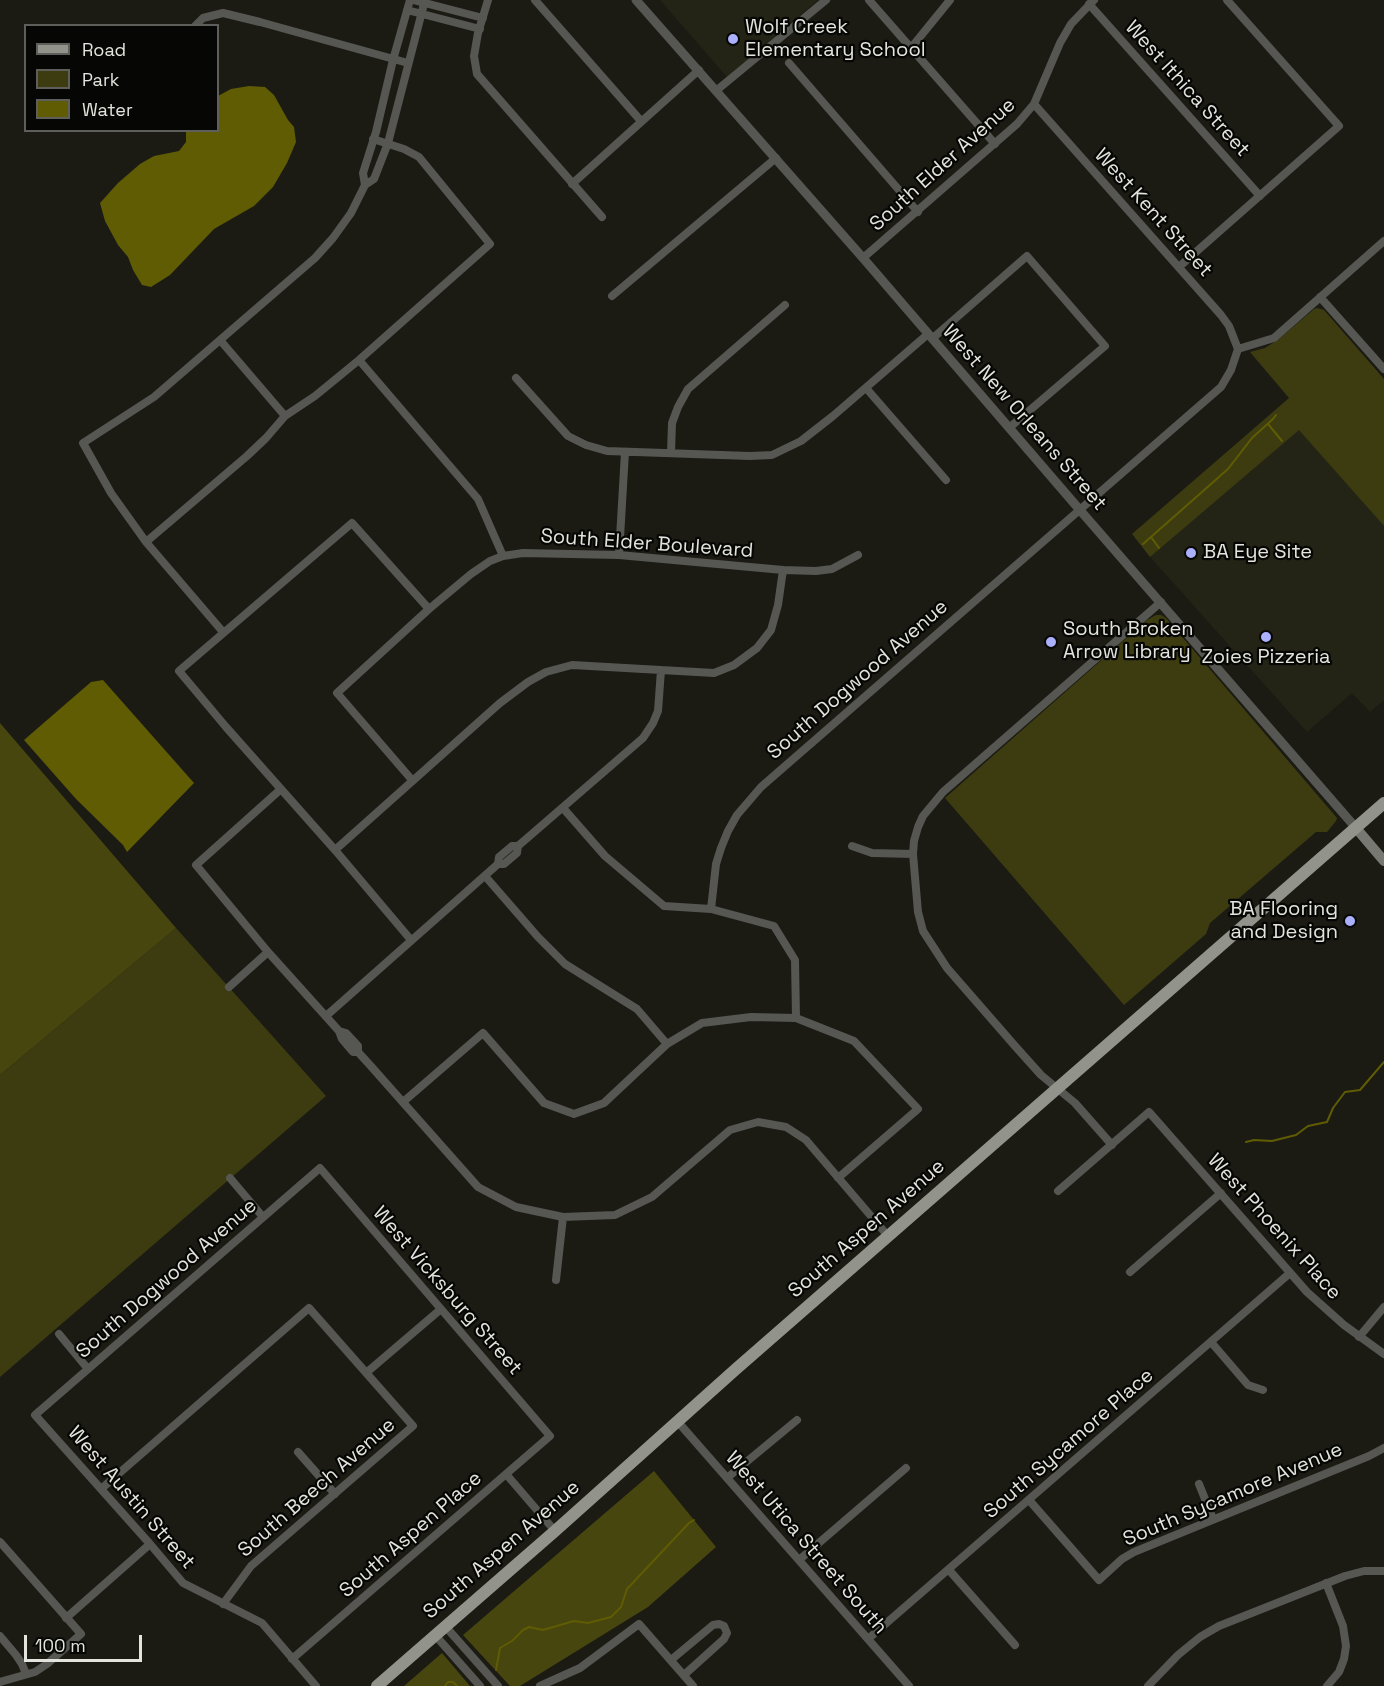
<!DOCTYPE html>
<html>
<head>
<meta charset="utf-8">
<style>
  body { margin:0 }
  #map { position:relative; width:1384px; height:1686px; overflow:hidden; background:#1b1b14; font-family:"Space Grotesk",sans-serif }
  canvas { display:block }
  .legend { position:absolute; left:24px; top:24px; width:195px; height:108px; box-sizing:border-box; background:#060604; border:2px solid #5e5f5b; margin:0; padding:8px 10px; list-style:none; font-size:18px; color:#e3e4de }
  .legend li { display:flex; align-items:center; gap:12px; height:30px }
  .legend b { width:30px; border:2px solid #5e5f5b }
  .scale { position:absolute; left:24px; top:1635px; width:118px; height:27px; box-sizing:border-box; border:3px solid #e3e4de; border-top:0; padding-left:8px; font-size:18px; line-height:21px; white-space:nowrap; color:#e3e4de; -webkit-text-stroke:4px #060604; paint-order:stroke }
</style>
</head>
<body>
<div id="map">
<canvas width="1384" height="1686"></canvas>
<ul class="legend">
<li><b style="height:8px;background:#92938a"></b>Road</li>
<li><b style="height:16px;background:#3d3c11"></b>Park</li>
<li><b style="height:16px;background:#5f5c04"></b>Water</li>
</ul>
<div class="scale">100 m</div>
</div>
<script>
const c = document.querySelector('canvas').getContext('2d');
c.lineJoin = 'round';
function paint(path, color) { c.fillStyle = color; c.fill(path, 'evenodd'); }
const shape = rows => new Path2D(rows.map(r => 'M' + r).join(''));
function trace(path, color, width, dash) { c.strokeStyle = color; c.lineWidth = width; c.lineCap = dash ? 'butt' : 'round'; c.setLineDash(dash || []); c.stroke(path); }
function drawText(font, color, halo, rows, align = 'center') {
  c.font = font + ' "Space Grotesk",sans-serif'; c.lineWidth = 4.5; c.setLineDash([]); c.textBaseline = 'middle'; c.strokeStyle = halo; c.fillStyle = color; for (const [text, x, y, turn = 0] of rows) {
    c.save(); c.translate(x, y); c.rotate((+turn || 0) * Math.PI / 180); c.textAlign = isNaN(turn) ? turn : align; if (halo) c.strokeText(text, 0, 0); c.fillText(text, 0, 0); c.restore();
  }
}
const built = shape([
  [660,0,818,0,727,77],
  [1299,429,1384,526,1384,700,1370,712,1352,693,1307,732,1150,557]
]);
const green = shape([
  [1317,308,1324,310,1384,379,1384,526,1299,430,1150,557,1132,534,1289,398,1250,352,1265,348,1279,339,1314,309],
  [1156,615,1161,615,1166,618,1337,818,1336,821,1327,832,1316,832,1210,923,1206,934,1124,1005,945,798,1147,620],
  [176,928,326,1096,0,1377,0,1075]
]);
const forest = shape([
  [0,723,176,928,0,1075],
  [654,1471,716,1547,648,1607,520,1686,510,1686,463,1635],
  [442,1653,470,1686,404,1686]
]);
const water = shape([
  [249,86,265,87,274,95,288,120,294,127,296,142,287,163,273,187,254,206,214,229,170,275,151,287,142,285,133,270,128,257,118,245,105,221,100,203,118,183,140,164,154,156,179,151,186,142,186,131,218,130,218,96,231,89],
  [103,680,194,783,127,852,123,845,76,799,24,740,91,682]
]);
const stream = shape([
  [1268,424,1282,441],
  [1151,537,1159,548],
  [1143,544,1228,469,1252,438,1273,419,1276,415],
  [1246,1142,1254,1140,1272,1141,1296,1135,1308,1126,1327,1122,1333,1108,1345,1092,1360,1090,1384,1062],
  [496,1670,500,1648,512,1641,523,1630,529,1627,543,1630,574,1621,588,1623,611,1617,621,1607,627,1589,689,1523,694,1520],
  [445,1686,448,1682,453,1682,457,1686]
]);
const minor = shape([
  [413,0,483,18],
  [488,0,478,33,474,56,477,74,602,217],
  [535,0,641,121],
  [869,0,995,144],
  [1089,4,1260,196],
  [407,10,480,29],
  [195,26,203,18,223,13,260,22,408,63],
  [911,48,950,0],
  [789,63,918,212],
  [717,90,826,0],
  [1034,104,1221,315,1229,326,1238,349],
  [572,184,699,70],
  [365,185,363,173,376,132,393,60,410,0],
  [863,258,1017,124,1034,104,1060,43,1071,24,1094,0],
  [1180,266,1339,126,1227,0],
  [612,296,776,158],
  [1320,297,1384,369],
  [933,338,1027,256,1105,346,1009,428],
  [220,340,285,416],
  [359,360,478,499,503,556],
  [516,378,568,436,586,445,607,451,750,456,772,455,801,441,833,416,928,334],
  [866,388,946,480],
  [671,453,672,423,678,407,688,389,785,305],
  [146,542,247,456,266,438,285,416,315,396,359,360,490,244,419,157,404,149,373,139],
  [619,555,625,452],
  [223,632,146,542,111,493,83,443,154,397,315,258,333,238,351,213,365,185,374,179,388,143,425,0],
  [412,780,337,693,429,609,471,574,490,561,503,556,523,553,619,555,783,570,816,571,832,569,858,555],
  [281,789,196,865,268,952,339,1031,342,1039,353,1052,358,1052,369,1064,478,1187,516,1207,563,1217,615,1215,652,1197,730,1130,758,1122,786,1127,806,1140,888,1236],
  [563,808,605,856,664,906,711,909,774,926,795,960,796,1018],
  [852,846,872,853,913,854],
  [335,850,500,703,528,682,546,672,572,665,714,673,734,665,757,648,771,630,778,605,783,570],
  [498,864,499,857,512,846,518,846],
  [485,876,538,937,565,964,637,1009,667,1044],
  [711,909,716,864,721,848,728,831,737,815,761,787,1221,387,1231,370,1238,349,1274,338,1384,241],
  [411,940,335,850,226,727,179,671,352,523,429,609],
  [229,987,268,952],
  [326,1016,498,864,504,864,517,853,518,846,643,738,653,723,658,711,661,670],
  [339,1031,346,1033,358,1046,358,1052],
  [403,1102,483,1033,544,1103,574,1114,604,1103,667,1044,702,1023,751,1017,796,1018,854,1041,918,1109,838,1178],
  [1112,1145,1075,1103,1041,1075,1015,1046,947,968,923,931,918,912,913,854,914,841,918,827,923,816,943,792,1161,602],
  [230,1178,263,1217],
  [1058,1191,1149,1112,1307,1292,1344,1325,1384,1354],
  [1130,1272,1221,1193],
  [556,1280,563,1217],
  [59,1334,88,1369],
  [1359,1337,1384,1307],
  [1211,1342,1248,1385,1263,1390],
  [366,1373,441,1309],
  [678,1422,909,1686],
  [298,1452,335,1494],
  [506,1474,555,1531],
  [727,1478,797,1420],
  [1199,1484,1213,1519],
  [101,1489,309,1308,413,1426,251,1566,223,1604],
  [1029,1500,1099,1580,1122,1559,1134,1552,1369,1456,1384,1448],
  [0,1542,81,1634,47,1664,35,1672,0,1682],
  [799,1560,906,1468],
  [949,1570,1015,1645],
  [1326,1583,1343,1626,1346,1646,1344,1659,1339,1672,1327,1686],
  [66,1618,150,1544],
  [445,1626,498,1686],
  [435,1635,480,1686],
  [0,1636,16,1655,22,1664,26,1674],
  [868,1639,1290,1273],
  [292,1659,550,1436,320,1168,35,1415,150,1544,183,1583,262,1623,316,1686],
  [671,1660,713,1625,719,1624,724,1626,727,1633,724,1639,684,1675],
  [540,1686,580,1668,639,1624,693,1686],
  [1148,1686,1178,1655,1200,1637,1219,1626,1345,1576,1364,1571,1384,1571]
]);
const tertiary = shape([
  [636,0,863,258,1079,509,1356,828]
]);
const secondary = shape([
  [1356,828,1384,861]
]);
const primary = shape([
  [377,1686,555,1531,736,1369,1384,803]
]);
const markers = [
  [733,39,6,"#aab0fb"],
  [1191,553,6,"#aab0fb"],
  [1266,637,6,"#aab0fb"],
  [1051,642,6,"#aab0fb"],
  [1350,921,6,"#aab0fb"]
];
const poiNames = [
  ["Wolf Creek",745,28],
  ["Elementary School",745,51],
  ["BA Eye Site",1203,553],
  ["South Broken",1063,630],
  ["Arrow Library",1063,653],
  ["Zoies Pizzeria",1266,658,"center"],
  ["BA Flooring",1338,910,"right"],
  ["and Design",1338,933,"right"]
];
const streetNames = [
  ["West Ithica Street",1187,89,48],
  ["South Elder Avenue",943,165,-42],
  ["West Kent Street",1153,213,48],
  ["West New Orleans Street",1024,418,49],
  ["South Elder Boulevard",647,544,4],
  ["South Dogwood Avenue",858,680,-41],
  ["West Phoenix Place",1274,1227,48],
  ["South Aspen Avenue",867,1229,-41],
  ["South Dogwood Avenue",167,1279,-41],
  ["West Vicksburg Street",447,1291,49],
  ["South Sycamore Place",1069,1444,-41],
  ["South Beech Avenue",317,1488,-41],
  ["South Sycamore Avenue",1233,1495,-23],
  ["West Austin Street",131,1498,49],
  ["South Aspen Place",411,1535,-41],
  ["West Utica Street South",806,1543,49],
  ["South Aspen Avenue",502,1550,-41]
];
paint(built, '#242416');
paint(green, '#3d3c11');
paint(forest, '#48460f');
paint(water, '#5f5c04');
trace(stream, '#5f5c04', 2);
trace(minor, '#565652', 8);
trace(tertiary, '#565652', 9);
trace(secondary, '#787872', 10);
trace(primary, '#92938a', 12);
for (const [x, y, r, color] of markers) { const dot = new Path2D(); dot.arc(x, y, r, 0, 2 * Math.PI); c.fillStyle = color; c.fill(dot); trace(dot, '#060604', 2); }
drawText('20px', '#e3e4de', '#060604', poiNames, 'left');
drawText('20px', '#e3e4de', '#060604', streetNames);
</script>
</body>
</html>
